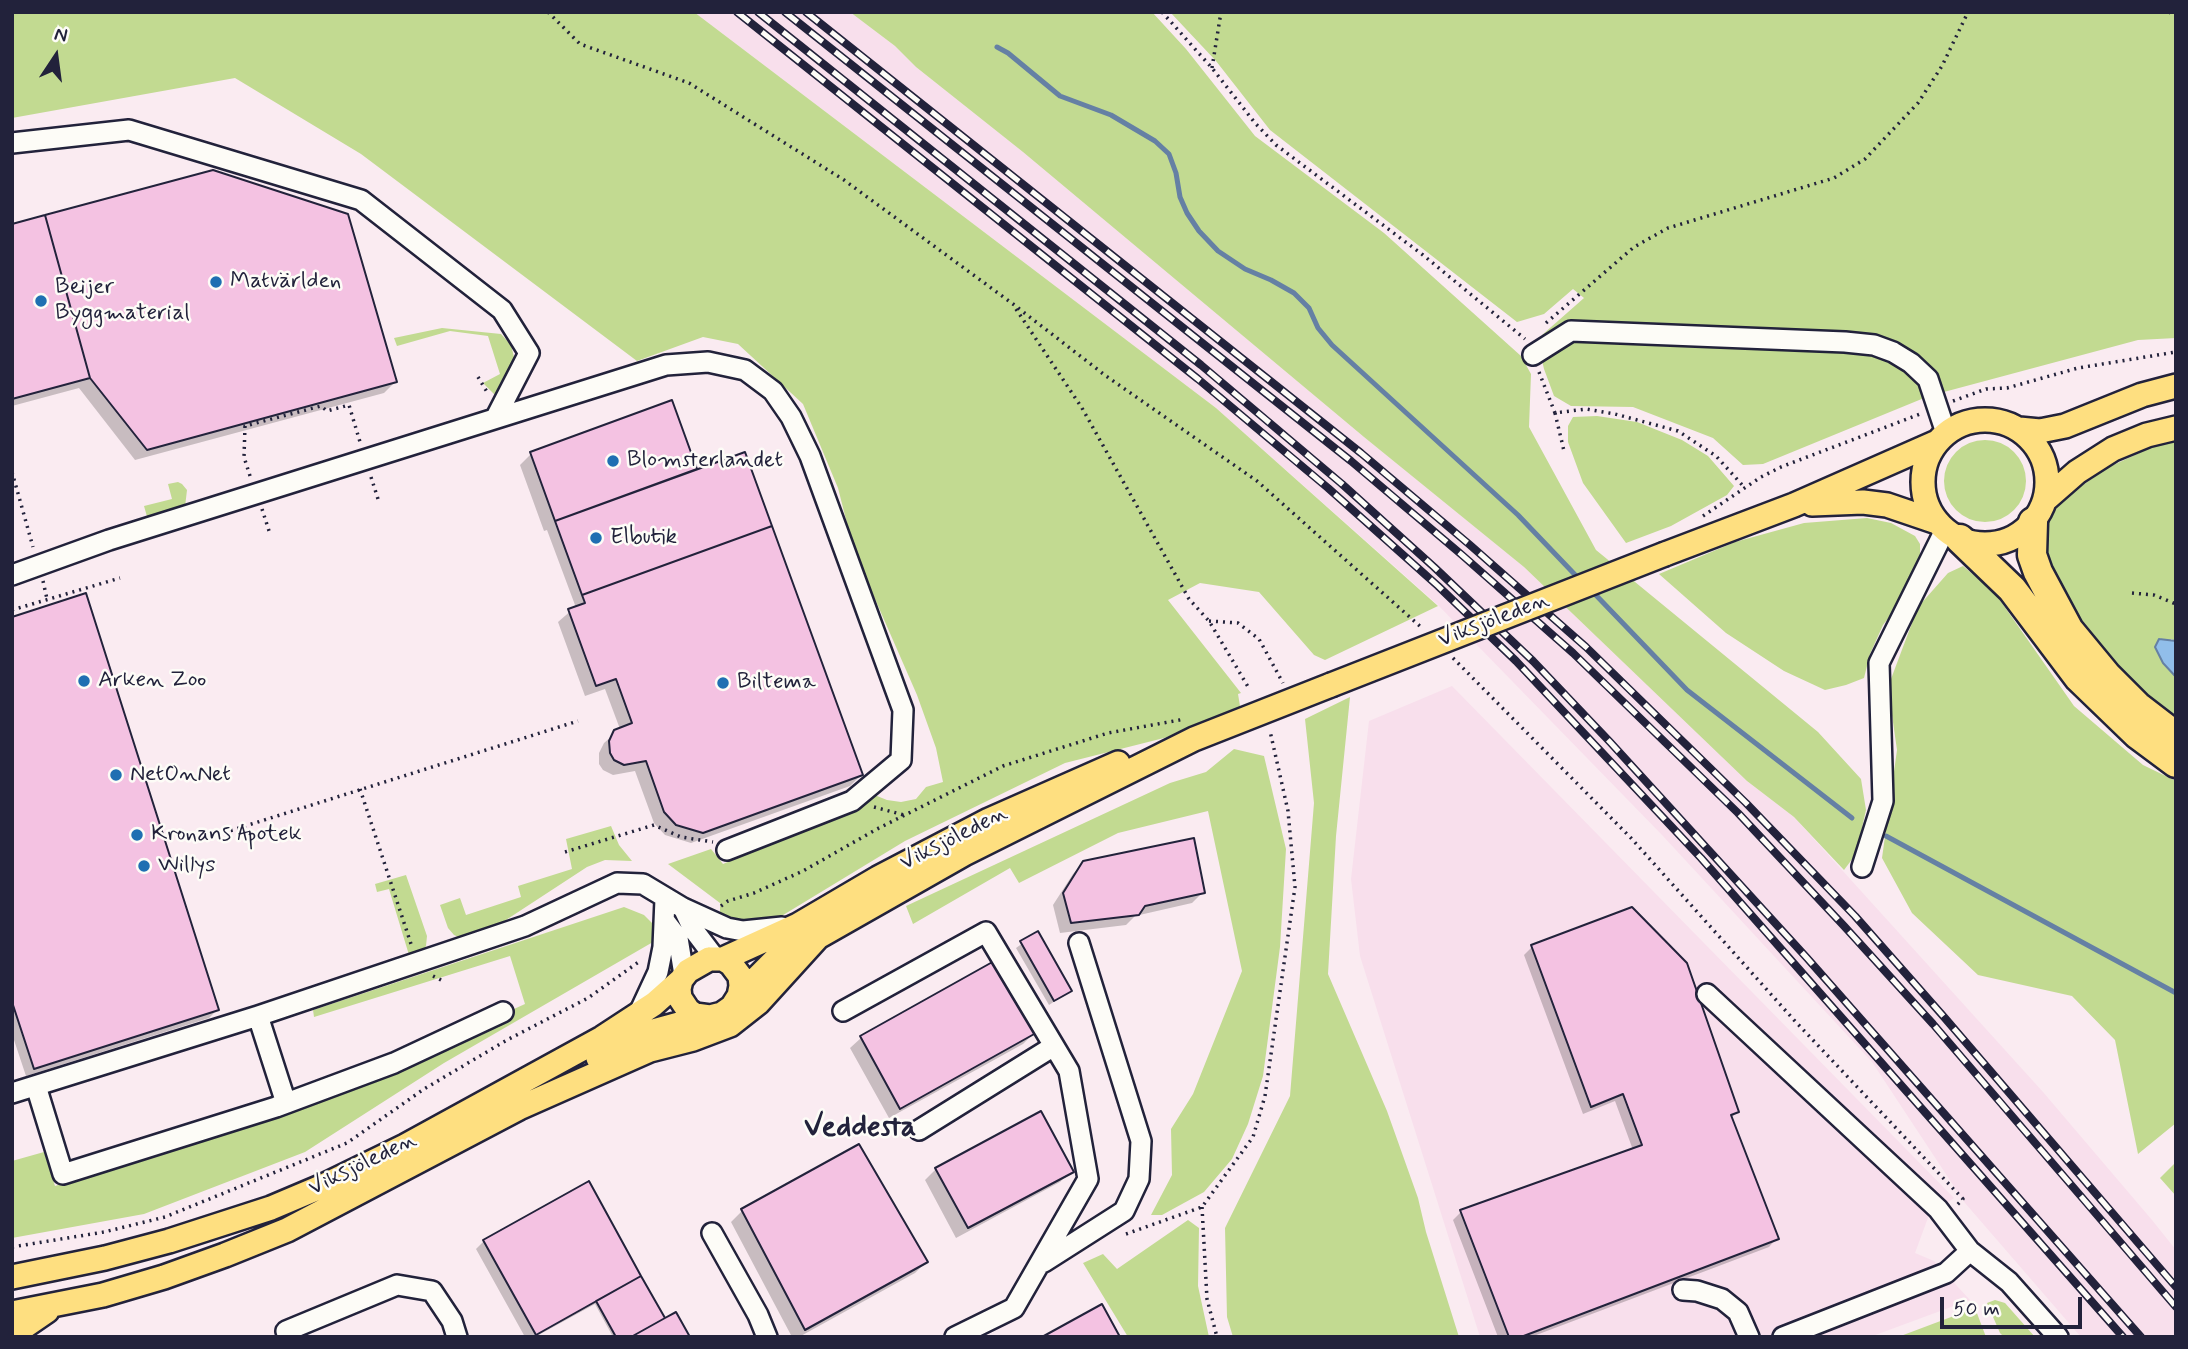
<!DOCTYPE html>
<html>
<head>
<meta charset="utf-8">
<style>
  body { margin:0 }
  #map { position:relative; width:2188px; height:1349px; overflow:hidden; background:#faebf1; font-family:Mynerve,sans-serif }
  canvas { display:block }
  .frame { position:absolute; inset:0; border:14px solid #22223b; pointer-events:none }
  .north { position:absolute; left:21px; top:21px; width:70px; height:70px; -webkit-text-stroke:5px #fdfcf7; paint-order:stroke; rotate:13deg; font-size:19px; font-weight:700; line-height:28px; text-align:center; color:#22223b }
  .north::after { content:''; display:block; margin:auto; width:24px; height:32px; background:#22223b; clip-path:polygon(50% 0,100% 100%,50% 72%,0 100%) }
  .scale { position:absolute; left:1940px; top:1297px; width:142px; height:32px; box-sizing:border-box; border:4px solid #22223b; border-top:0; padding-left:9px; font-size:21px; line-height:24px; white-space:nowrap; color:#22223b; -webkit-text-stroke:5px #fdfcf7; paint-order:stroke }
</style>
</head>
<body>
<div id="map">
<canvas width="2188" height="1349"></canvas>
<div class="frame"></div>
<div class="north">N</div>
<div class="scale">50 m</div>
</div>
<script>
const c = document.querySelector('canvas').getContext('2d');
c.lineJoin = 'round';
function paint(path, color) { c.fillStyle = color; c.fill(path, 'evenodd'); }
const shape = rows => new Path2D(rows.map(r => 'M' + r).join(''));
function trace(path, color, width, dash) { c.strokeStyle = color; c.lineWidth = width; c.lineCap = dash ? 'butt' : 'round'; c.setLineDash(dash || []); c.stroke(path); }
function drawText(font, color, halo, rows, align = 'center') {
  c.font = font + ' Mynerve,sans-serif'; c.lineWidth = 5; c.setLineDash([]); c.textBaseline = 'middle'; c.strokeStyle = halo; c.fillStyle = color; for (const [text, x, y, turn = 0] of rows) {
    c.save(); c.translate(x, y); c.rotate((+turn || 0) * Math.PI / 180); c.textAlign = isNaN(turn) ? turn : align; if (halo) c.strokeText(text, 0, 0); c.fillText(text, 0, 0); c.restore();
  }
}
const built = shape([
  [694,12,850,12,895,46,916,67,1023,152,1364,437,1524,567,1747,781,1794,817,2043,1092,2152,1220,2176,1250,2176,1337,2081,1337,1965,1203,1872,1062,1662,835,1438,605,1216,408],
  [1452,686,1954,1198,1929,1215,1915,1253,1934,1261,1970,1300,1870,1337,1480,1337,1360,956,1351,879,1369,721]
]);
const green = shape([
  [12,12,694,12,1216,408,1438,606,1325,660,1314,655,1259,592,1200,583,1168,600,1241,693,1238,694,1241,712,1164,738,1065,763,905,841,770,923,757,927,720,920,720,903,668,864,711,849,723,864,857,808,872,794,887,800,901,802,916,799,926,787,943,782,936,748,917,695,854,551,838,488,803,404,738,344,703,337,637,361,361,154,235,78,12,118],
  [850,12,1152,12,1186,49,1255,136,1384,233,1521,356,1531,374,1529,427,1596,550,1818,732,1861,779,1866,810,1856,854,1844,870,1794,817,1747,781,1524,567,1364,437,1023,152,916,67,895,46],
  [1170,12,2176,12,2176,338,2138,340,1929,396,1763,464,1743,465,1713,438,1633,407,1571,406,1554,396,1544,369,1539,347,1542,335,1584,298,1573,289,1544,314,1517,322,1270,130,1216,61],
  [442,328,501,334,511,345,514,357,511,368,495,395,483,383,500,374,488,336,450,331,397,346,394,338],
  [1597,416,1637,422,1682,440,1708,456,1734,486,1727,495,1671,526,1626,543,1583,483,1568,442,1568,426,1573,417],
  '1944 481a41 41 0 1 1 82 0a41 41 0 1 1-82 0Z',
  [2176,440,2176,641,2171,639,2163,663,2176,677,2176,723,2127,685,2086,632,2054,581,2046,553,2045,534,2050,517,2061,500,2109,467,2163,442],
  [178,482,182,484,187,490,185,507,148,520,144,506,172,499,168,484],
  [1867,518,1891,523,1915,536,1920,544,1920,560,1897,607,1883,625,1870,654,1864,678,1846,685,1825,690,1784,671,1726,633,1659,574,1735,542,1804,523],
  [1963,566,1995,593,2074,706,2143,765,2176,781,2176,1123,2138,1154,2115,1040,2072,996,1978,975,1912,913,1882,858,1897,750,1888,687,1918,607,1948,573],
  [1350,697,1336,836,1328,974,1387,1111,1418,1198,1426,1232,1459,1337,1233,1337,1227,1317,1225,1228,1290,1096,1314,803,1305,719],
  [1234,749,1264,756,1286,849,1280,947,1263,1076,1248,1124,1232,1159,1204,1192,1162,1215,1151,1215,1172,1175,1171,1129,1193,1094,1242,971,1208,811,1118,833,1019,883,1010,868,913,924,906,906,1170,783,1206,772],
  [611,826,619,845,632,861,605,860,587,867,483,935,463,939,454,935,448,928,440,905,460,898,466,915,521,897,518,886,572,869,566,839],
  [406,875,427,936,426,946,422,952,409,955,389,889,377,892,375,884],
  [624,907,644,915,652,923,653,942,444,1063,305,1152,144,1214,12,1238,12,1161,44,1152,55,1186,272,1118,525,1004,510,956,314,1017,313,1010],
  [2176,1162,2176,1196,2160,1178],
  [1188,1220,1199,1228,1198,1286,1209,1337,1128,1337,1083,1263,1103,1254,1117,1269],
  [1995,1300,2005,1303,2035,1337,2004,1337,2000,1333,1987,1303],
  [1975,1308,1986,1337,1898,1337]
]);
const water = shape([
  [2159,639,2176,641,2176,677,2163,663,2155,647,2159,639]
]);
const shadow = shape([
  [12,227,395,382,384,393,135,460,79,388,12,406],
  [531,454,695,469,690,474,861,775,850,786,691,843,665,835,654,823,635,771,613,775,603,770,599,764,599,753,604,743,620,729,605,689,585,696,558,622,573,609,575,605,547,530,544,531,520,465],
  [12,618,217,1010,209,1018,26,1076,12,1034],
  [1084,862,1203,892,1192,903,1135,916,1126,925,1060,933,1053,905,1073,874],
  [1037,933,1070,991,1049,1005,1016,948],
  [1532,947,1737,1112,1731,1118,1777,1238,1769,1247,1531,1337,1498,1337,1453,1220,1461,1212,1633,1150,1615,1101,1583,1114,1524,955],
  [995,963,1034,1033,1023,1044,889,1118,850,1048,861,1038],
  [859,1146,926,1262,915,1273,799,1337,792,1337,731,1222,742,1211],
  [936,1169,1071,1171,1060,1182,956,1238,925,1180],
  [484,1241,664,1320,688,1337,613,1337,595,1304,535,1337,525,1337,476,1249]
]);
const stream = shape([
  [997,47,1008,53,1060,96,1111,115,1155,141,1169,154,1176,173,1180,197,1187,213,1199,231,1218,251,1245,269,1271,280,1294,293,1309,308,1318,328,1332,345,1518,515,1581,581],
  [1591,590,1687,690,1852,818],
  [1886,836,2176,993]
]);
const building = shape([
  [213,170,348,214,397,382,147,450,90,378,45,215,213,170],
  [45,215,90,378,12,399,12,224,45,215],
  [672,400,697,469,555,521,530,452,672,400],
  [745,452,772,526,582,595,555,521,745,452],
  [772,526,863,775,703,833,676,825,664,812,646,761,624,765,614,760,610,753,609,741,614,730,632,723,616,679,596,686,568,609,585,603,582,595,772,526],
  [86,593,219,1010,34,1069,12,1002,12,617,86,593],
  [1194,838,1205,893,1145,906,1139,915,1071,923,1063,893,1083,861,1194,838],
  [1632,907,1687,963,1739,1112,1731,1115,1779,1239,1521,1337,1509,1337,1460,1210,1642,1145,1623,1094,1591,1107,1531,945,1632,907],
  [1038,931,1072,991,1054,1001,1020,941,1038,931],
  [996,960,1036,1033,900,1109,860,1036,996,960],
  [1041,1111,1074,1172,968,1228,935,1168,1041,1111],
  [859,1144,928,1262,805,1330,741,1209,859,1144],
  [589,1181,641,1276,536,1335,483,1240,589,1181],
  [641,1276,665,1318,631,1337,616,1337,596,1301,641,1276],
  [1102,1304,1120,1337,1042,1337,1102,1304],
  [676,1312,690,1337,631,1337,665,1318,676,1312]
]);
const path = shape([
  [548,12,580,44,689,83,844,180,1013,304,1106,376,1257,481,1422,628],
  [1162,12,1212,68,1255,123,1276,145,1423,255,1525,339],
  [2169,12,2176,16],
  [1212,68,1221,12],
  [1016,309,1082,408,1189,599,1209,621,1250,690],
  [1546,323,1634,247,1668,228,1834,178,1865,159,1918,103,1942,66,1968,12],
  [1539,372,1555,413,1586,409,1615,414,1678,431,1716,456,1745,488],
  [478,377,487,392],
  [1953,401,1986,389,2007,388,2078,368,2176,352],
  [1555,413,1564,451],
  [12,472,33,547],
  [250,476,244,457,245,426,321,406,327,411,349,405,360,442],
  [371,477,378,499],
  [262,509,270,534],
  [1703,516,1761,477,1781,467,1920,414],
  [43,581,47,599],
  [2132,593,2154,595,2176,604],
  [12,610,120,578],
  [1209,621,1238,623,1259,639,1283,683],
  [1453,658,1631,838,1794,1020,1963,1199,1957,1205],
  [360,789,412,947],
  [874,807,904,815],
  [204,839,578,721],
  [565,852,654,825,681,837,713,842],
  [721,906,728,901,754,893,803,871,877,829,1003,766,1108,733,1185,719],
  [433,976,443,981],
  [1202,1207,1207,1299,1217,1337],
  [1126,1234,1202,1207,1253,1137,1265,1096,1295,887,1288,811,1270,731],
  [12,1247,104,1232,165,1217,347,1143,424,1089,507,1040,588,998,640,961]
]);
const minor = shape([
  [12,143,129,130,361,200,502,310,529,353,496,417],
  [1533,355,1571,331,1845,342,1874,345,1893,352,1911,363,1928,379,1946,433],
  [12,575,109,540,666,365,708,362,745,370,773,391,791,417,810,456,903,710,901,760,852,801,727,850],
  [1862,867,1883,801,1879,663,1945,530],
  [683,908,693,929,715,958],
  [665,921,678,938,684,975],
  [1707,994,1938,1209,1970,1251,1946,1273,1783,1337],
  [843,1011,986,932,1069,1071,1088,1179,1014,1308,955,1337],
  [638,1015,658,972,663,947,665,899],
  [258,1016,286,1103],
  [36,1086,63,1174,276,1107,394,1063,503,1012],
  [12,1093,258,1016,525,926,617,883,643,884,683,908,727,928,743,931,782,927],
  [919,1130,1054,1046],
  [712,1233,758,1315,767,1337],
  [1970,1251,2009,1282,2058,1337],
  [1044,1262,1124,1211,1139,1179,1141,1141,1079,943],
  [1683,1290,1697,1291,1722,1299,1738,1312,1749,1337],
  [288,1337,286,1331,397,1285,432,1291,452,1321,457,1337]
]);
const major = shape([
  '1923 482a62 62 0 1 1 124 0a62 62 0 1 1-124 0Z',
  [2019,429,2040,431,2065,426,2142,395,2176,386],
  [2045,500,2077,472,2113,449,2147,435,2176,428],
  [1812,504,1863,502,1887,505,1937,522],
  [1665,554,1794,505,1937,442],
  [709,959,723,959,731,964,740,976,741,986,739,996,732,1007,722,1014,710,1017,695,1015,688,1010,680,998,679,989,681,980,688,971,709,959],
  [723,959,798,925,878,878,989,820,1118,763],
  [739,996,779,956,796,945,818,937,964,854,1194,739,1331,685],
  [598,1058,642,1034,704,1017],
  [12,1277,105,1258,169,1241,271,1208,323,1186,405,1146,602,1038,654,1004,681,980],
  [12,1313,103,1295,164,1277,225,1255,287,1230,519,1108,650,1050,693,1039,730,1025,758,1003,818,937],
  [12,1335,47,1311]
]);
const highway = shape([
  [2033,522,2032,555,2038,572,2069,630,2107,676,2137,706,2176,736],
  [1960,539,2012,589,2079,678,2137,734,2176,763]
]);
const rail = shape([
  [737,12,1198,379,1328,488,1438,586,1516,661,1701,858,2123,1337],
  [758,12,1201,365,1342,484,1434,567,1533,661,1610,742,1807,958,2141,1337],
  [785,12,1351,461,1462,555,1573,653,1738,813,1844,926,1933,1024,2176,1307],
  [806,12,1361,453,1470,545,1586,647,1746,803,1855,916,1944,1017,2176,1287]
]);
const majorBridge = shape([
  [1331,685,1665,554]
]);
const markers = [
  [216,282,7,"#1f6fb2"],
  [41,301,7,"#1f6fb2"],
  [613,461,7,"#1f6fb2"],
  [596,538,7,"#1f6fb2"],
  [84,681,7,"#1f6fb2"],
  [723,683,7,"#1f6fb2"],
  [116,775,7,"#1f6fb2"],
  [137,835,7,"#1f6fb2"],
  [144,866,7,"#1f6fb2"]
];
const poiNames = [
  ["Matvärlden",230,282],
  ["Beijer",55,288],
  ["Byggmaterial",55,314],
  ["Blomsterlandet",627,461],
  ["Elbutik",610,538],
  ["Arken Zoo",98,681],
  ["Biltema",737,683],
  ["NetOnNet",130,775],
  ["Kronans Apotek",151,835],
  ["Willys",158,866]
];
const streetNames = [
  ["Viksjöleden",1494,621,-21],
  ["Viksjöleden",954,839,-27],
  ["Viksjöleden",363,1165,-26]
];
const districtNames = [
  ["Veddesta",860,1129]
];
paint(built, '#f8dfec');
paint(green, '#c2da91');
paint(water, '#91beea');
trace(water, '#6580a4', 2);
paint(shadow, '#0003');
trace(stream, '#6580a4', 5);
paint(building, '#f4c2e2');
trace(building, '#22223b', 2);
trace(minor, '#22223b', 24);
trace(major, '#22223b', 28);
trace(highway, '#22223b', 33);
trace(path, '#22223b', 3.5, [2, 5]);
trace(minor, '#fdfcf7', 19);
trace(major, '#fedf80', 23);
trace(highway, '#fedf80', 28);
trace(rail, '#22223b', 8);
trace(rail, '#fdfcf7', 5, [16]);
trace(majorBridge, '#22223b', 28, []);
trace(majorBridge, '#fedf80', 23);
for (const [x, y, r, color] of markers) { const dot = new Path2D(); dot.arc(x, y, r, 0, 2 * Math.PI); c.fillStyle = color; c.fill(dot); trace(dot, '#fdfcf7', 2.5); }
drawText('23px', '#22223b', '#fdfcf7', poiNames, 'left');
drawText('23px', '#22223b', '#fdfcf7', streetNames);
drawText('bold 30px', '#22223b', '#fdfcf7', districtNames);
</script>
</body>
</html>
